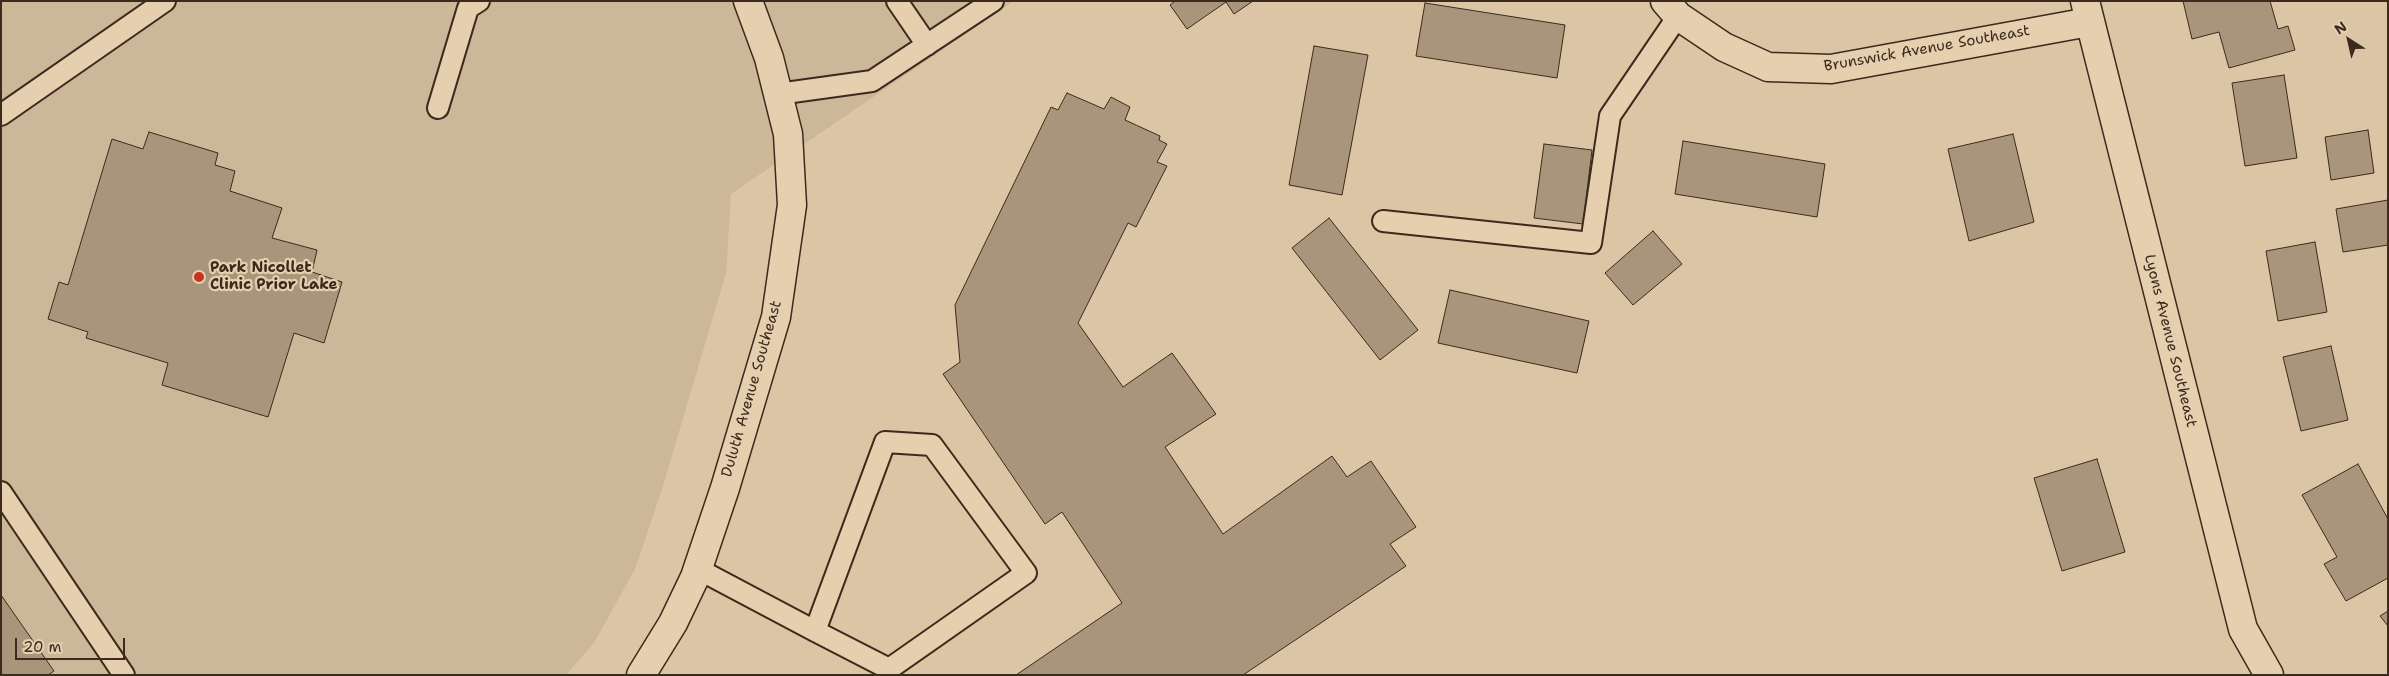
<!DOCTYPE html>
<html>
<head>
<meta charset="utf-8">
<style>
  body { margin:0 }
  #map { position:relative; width:2389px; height:676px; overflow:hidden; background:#dbc5a5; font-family:"Shantell Sans",sans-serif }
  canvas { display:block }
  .frame { position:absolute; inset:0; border:2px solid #3b2a1e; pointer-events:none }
  .north { position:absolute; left:2324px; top:15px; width:50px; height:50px; -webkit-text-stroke:4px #e5cfae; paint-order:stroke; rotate:325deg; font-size:14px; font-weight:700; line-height:20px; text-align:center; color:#3b2a1e }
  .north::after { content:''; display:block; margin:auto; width:18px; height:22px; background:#3b2a1e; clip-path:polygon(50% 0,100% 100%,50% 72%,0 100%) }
  .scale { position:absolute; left:15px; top:638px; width:110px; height:22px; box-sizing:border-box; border:2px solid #3b2a1e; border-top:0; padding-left:6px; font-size:15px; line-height:18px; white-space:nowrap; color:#3b2a1e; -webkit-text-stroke:4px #e5cfae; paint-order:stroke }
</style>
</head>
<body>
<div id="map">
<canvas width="2389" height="676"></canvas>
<div class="frame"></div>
<div class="north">N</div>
<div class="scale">20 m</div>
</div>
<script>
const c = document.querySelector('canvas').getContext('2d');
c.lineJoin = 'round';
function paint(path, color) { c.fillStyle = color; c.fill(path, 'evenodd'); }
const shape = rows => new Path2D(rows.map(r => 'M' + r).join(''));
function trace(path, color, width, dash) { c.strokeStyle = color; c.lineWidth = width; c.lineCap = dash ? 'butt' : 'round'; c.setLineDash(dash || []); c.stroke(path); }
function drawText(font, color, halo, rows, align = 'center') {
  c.font = font + ' "Shantell Sans",sans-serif'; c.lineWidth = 4.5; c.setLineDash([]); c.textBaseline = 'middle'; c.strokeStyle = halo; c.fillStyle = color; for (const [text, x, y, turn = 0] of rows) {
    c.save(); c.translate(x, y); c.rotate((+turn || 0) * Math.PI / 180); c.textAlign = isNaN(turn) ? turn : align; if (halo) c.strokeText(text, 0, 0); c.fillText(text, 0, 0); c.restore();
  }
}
const built = shape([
  [1,1,1014,1,731,194,726,273,663,486,635,569,594,643,566,675,1,675]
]);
const building = shape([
  [1175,1,1253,1,1234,14,1226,2,1187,29,1170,5,1175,1],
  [2183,1,2270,1,2278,29,2288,26,2295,50,2229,68,2219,32,2192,39,2183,1],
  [1425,3,1565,25,1557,78,1416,56,1425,3],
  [1314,46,1368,55,1342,195,1289,185,1314,46],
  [2284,75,2297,158,2245,166,2232,83,2284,75],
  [1067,93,1104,109,1111,97,1130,107,1125,120,1160,136,1159,140,1167,144,1157,162,1167,166,1136,227,1128,223,1078,323,1123,387,1172,353,1216,414,1165,447,1223,534,1332,456,1347,477,1371,461,1416,527,1390,544,1406,566,1243,675,1016,675,1122,603,1062,512,1045,524,943,374,960,362,955,305,1051,107,1058,110,1067,93],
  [2368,130,2374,173,2331,180,2325,137,2368,130],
  [149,132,218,153,215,165,235,171,230,191,282,208,272,238,317,250,312,272,342,282,324,343,294,333,268,417,162,385,168,363,86,338,88,332,48,319,59,282,68,285,112,139,143,149,149,132],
  [2013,134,2034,222,1969,241,1948,149,2013,134],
  [1683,141,1825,164,1817,217,1675,194,1683,141],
  [1544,144,1592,150,1583,224,1534,218,1544,144],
  [2388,200,2388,245,2343,252,2336,209,2388,200],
  [1329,218,1418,330,1380,360,1292,248,1329,218],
  [1653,231,1682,264,1633,305,1605,273,1653,231],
  [2315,242,2327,312,2278,321,2266,251,2315,242],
  [1450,290,1589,321,1577,373,1438,343,1450,290],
  [2331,346,2348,420,2301,431,2283,357,2331,346],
  [2097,459,2125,552,2062,571,2034,478,2097,459],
  [2358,464,2388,519,2388,578,2346,601,2324,564,2337,557,2302,495,2358,464],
  [1,595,54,671,48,675,1,675,1,595],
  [2388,611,2388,626,2380,616,2388,611]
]);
const lane = shape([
  [897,1,927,45],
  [778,94,872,81,993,1],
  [438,108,468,8,479,1],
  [1,115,165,1],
  [1383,221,1591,243,1610,116,1678,16],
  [1,492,124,675],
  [698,569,815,631,889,669,1026,573,932,445,885,442,815,631]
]);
const street = shape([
  [1665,1,1678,16,1724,47,1768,67,1831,69,2089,22],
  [2085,1,2243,629,2269,675]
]);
const secondary = shape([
  [641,675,673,623,695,577,725,488,776,317,792,205,788,134,769,58,748,1]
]);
const markers = [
  [199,277,6,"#c8321e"]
];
const streetNames = [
  ["Brunswick Avenue Southeast",1927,49,-10],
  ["Lyons Avenue Southeast",2170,341,76],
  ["Duluth Avenue Southeast",752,389,-74]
];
const poiNames = [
  ["Park Nicollet",210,268],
  ["Clinic Prior Lake",210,285]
];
paint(built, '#ccb798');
paint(building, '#a9957b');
trace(building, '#3b2a1e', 1);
trace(lane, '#3b2a1e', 24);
trace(street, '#3b2a1e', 31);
trace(secondary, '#3b2a1e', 31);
trace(lane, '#e5cfae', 20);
trace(street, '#e5cfae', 28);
trace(secondary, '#e5cfae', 28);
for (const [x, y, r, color] of markers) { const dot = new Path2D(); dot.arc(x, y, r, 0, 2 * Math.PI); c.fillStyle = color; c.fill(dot); trace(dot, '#e5cfae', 2); }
drawText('15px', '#3b2a1e', '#e5cfae', streetNames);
drawText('bold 15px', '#3b2a1e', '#e5cfae', poiNames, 'left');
</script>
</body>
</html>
